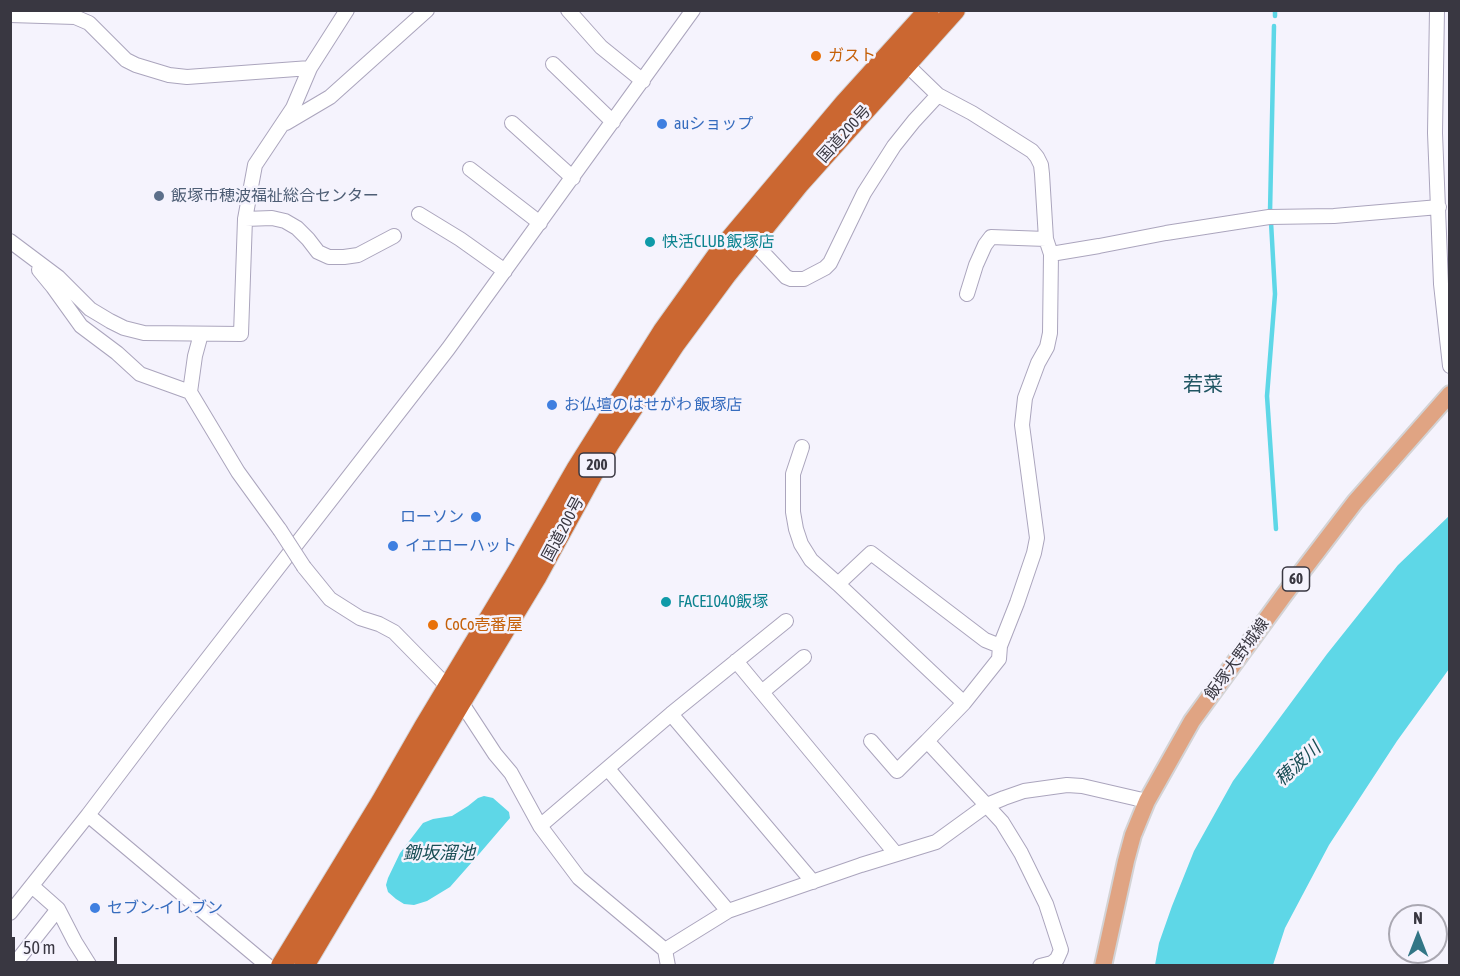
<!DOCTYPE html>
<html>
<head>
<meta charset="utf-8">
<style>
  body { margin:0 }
  #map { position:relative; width:1460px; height:976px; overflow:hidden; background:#f5f3fd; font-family:"Asap Condensed",sans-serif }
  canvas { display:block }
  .frame { position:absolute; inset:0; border:12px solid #393741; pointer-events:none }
  .north { position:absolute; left:1388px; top:904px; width:60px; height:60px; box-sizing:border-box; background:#f5f3fd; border:2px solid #aaa8b2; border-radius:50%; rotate:0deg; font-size:16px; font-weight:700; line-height:24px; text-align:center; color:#393741 }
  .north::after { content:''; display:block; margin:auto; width:21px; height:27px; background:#327686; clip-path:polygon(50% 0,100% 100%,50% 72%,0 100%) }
  .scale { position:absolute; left:12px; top:937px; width:105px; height:27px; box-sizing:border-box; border:3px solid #393741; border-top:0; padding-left:8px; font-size:18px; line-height:21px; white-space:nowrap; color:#393741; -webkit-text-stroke:4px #f5f3fd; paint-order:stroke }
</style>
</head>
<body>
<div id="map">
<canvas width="1460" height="976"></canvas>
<div class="frame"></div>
<div class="north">N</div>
<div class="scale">50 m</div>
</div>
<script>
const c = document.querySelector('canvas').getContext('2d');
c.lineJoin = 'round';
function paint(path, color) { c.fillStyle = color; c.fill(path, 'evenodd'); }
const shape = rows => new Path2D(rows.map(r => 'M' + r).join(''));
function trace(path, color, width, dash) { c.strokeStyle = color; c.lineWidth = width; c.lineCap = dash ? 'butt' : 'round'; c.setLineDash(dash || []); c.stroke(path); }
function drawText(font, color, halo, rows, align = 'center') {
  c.font = font + ' "Asap Condensed","Noto Sans JP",sans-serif'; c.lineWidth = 5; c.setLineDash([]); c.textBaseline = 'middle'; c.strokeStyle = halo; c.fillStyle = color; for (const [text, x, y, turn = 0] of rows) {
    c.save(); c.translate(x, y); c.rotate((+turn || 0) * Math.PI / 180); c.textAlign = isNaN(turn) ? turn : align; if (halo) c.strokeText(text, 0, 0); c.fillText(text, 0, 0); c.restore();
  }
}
const water = shape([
  [1449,516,1449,669,1397,741,1329,845,1285,928,1273,965,1155,965,1159,943,1172,906,1194,851,1233,781,1327,654,1398,565],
  [484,796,493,798,509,812,510,818,480,853,450,887,427,901,414,905,404,904,396,899,388,892,386,885,388,878,400,853,423,823,433,819,452,816,468,806,478,798]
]);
const stream = shape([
  [1275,16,1275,10],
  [1270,212,1274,26],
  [1271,222,1275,294,1267,396,1276,529]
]);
const minor = shape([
  [568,10,601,47,643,81],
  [1437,10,1435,133,1441,284,1450,366],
  [10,15,75,17,89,23,126,60,136,65,169,75,187,77,310,68],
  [553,64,613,122],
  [907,65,938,95,972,113,1032,151,1037,157,1041,165,1042,174,1046,239,1051,254,1050,333,1047,347,1038,363,1025,398,1022,425,1037,538,1034,553,1017,603,1000,646,999,659,964,703,927,741,1002,822,1021,853,1046,904,1061,950,1057,959,1052,963,1040,966],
  [286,123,330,97,427,10],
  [512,123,573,178],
  [470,169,540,223],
  [419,214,460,239,505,271],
  [245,219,272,218,285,221,297,228,308,239,318,252,329,257,344,257,358,255,394,236],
  [10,241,58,277,90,309,110,321,124,328,144,333,241,334,245,219,255,165,293,108,310,68,347,10],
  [753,242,786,277,791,279,804,279,825,268,830,263,864,193,894,146,914,121,938,95],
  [1051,254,1099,246,1166,233,1269,217,1334,216,1439,207],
  [39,270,53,287,81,326,117,353,140,374,190,392],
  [967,294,976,265,985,245,991,237,1046,239],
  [201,334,195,356,190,392,238,472,280,530],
  [802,447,793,474,793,512,796,529,801,544,811,560,838,584],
  [304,567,330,599,360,618,379,624,394,632,448,687,461,702,495,754,511,773,540,826,579,878,665,950,668,966],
  [736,661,896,854],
  [762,692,804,657],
  [964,703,838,584,871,553,985,640,1000,646],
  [671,714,813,882],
  [871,741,897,771,927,741],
  [608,769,728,911],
  [88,815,268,966],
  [540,826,671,714,786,621],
  [32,886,58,909,75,942,90,966],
  [10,913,88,815,163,716,448,349,693,10],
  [665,950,728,911,861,865,936,842,987,805,1004,798,1024,791,1067,785,1082,786,1147,801],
  [13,966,58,909]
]);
const major = shape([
  [1103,966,1126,861,1133,835,1147,801,1192,721,1284,595,1355,502,1450,394]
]);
const highway = shape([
  [281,966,381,802,424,727,519,569,577,468,663,331,721,250,844,104,929,10],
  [304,966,461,702,537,576,609,444,675,344,726,275,799,184,955,10]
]);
const minorBridge = shape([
  [280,530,304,567]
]);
const markers = [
  [816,56,6,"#e8710a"],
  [662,124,6,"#3f7fe0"],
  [159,196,6,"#5c6f8a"],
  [650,242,6,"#0f9aa8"],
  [552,405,6,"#3f7fe0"],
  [476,517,6,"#3f7fe0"],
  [393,546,6,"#3f7fe0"],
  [666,602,6,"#0f9aa8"],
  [433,625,6,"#e8710a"],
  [95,908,6,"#3f7fe0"]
];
const shields = [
  [597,465,36],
  [1296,579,27]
];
const shieldNames = [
  ["200",597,465],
  ["60",1296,579]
];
const foodNames = [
  ["ガスト",828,56],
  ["CoCo壱番屋",445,625]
];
const shopNames = [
  ["auショップ",674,124],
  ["お仏壇のはせがわ 飯塚店",564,405],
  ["ローソン",464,517,"right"],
  ["イエローハット",405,546],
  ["セブン-イレブン",107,908]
];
const streetNames = [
  ["国道200号",844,134,-48],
  ["国道200号",563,529,-62],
  ["飯塚大野城線",1237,659,-54]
];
const serviceNames = [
  ["飯塚市穂波福祉総合センター",171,196]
];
const cultureNames = [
  ["快活CLUB 飯塚店",662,242],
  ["FACE1040飯塚",678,602]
];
const waterNames = [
  ["穂波川",1298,764,-43],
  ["鋤坂溜池",439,853]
];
const quarterNames = [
  ["若菜",1203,385]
];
paint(water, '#5ed7e7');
trace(stream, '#5ed7e7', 4.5);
trace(minor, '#aba5bd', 16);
trace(major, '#d3d3d5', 20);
trace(highway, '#d3d3d5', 22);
trace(minor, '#fff', 14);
trace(major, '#e0a483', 16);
trace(highway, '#cb6731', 20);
trace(minorBridge, '#aba5bd', 16, []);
trace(minorBridge, '#fff', 14);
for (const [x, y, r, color] of markers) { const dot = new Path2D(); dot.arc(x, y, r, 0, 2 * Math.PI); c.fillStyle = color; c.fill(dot); trace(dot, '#f5f3fd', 2); }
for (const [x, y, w] of shields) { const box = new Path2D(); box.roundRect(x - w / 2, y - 12, w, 24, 4.5); c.fillStyle = '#f5f3fd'; c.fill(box); trace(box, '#393741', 1.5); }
drawText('bold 15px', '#393741', null, shieldNames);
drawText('16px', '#c56008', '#f5f3fd', foodNames, 'left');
drawText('16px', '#366cbe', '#f5f3fd', shopNames, 'left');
drawText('16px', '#393741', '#f5f3fd', streetNames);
drawText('16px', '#4e5e75', '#f5f3fd', serviceNames, 'left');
drawText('16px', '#0d838f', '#f5f3fd', cultureNames, 'left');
drawText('italic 18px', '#194e55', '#f5f3fd', waterNames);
drawText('20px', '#1f5562', '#f5f3fd', quarterNames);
</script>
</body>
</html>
